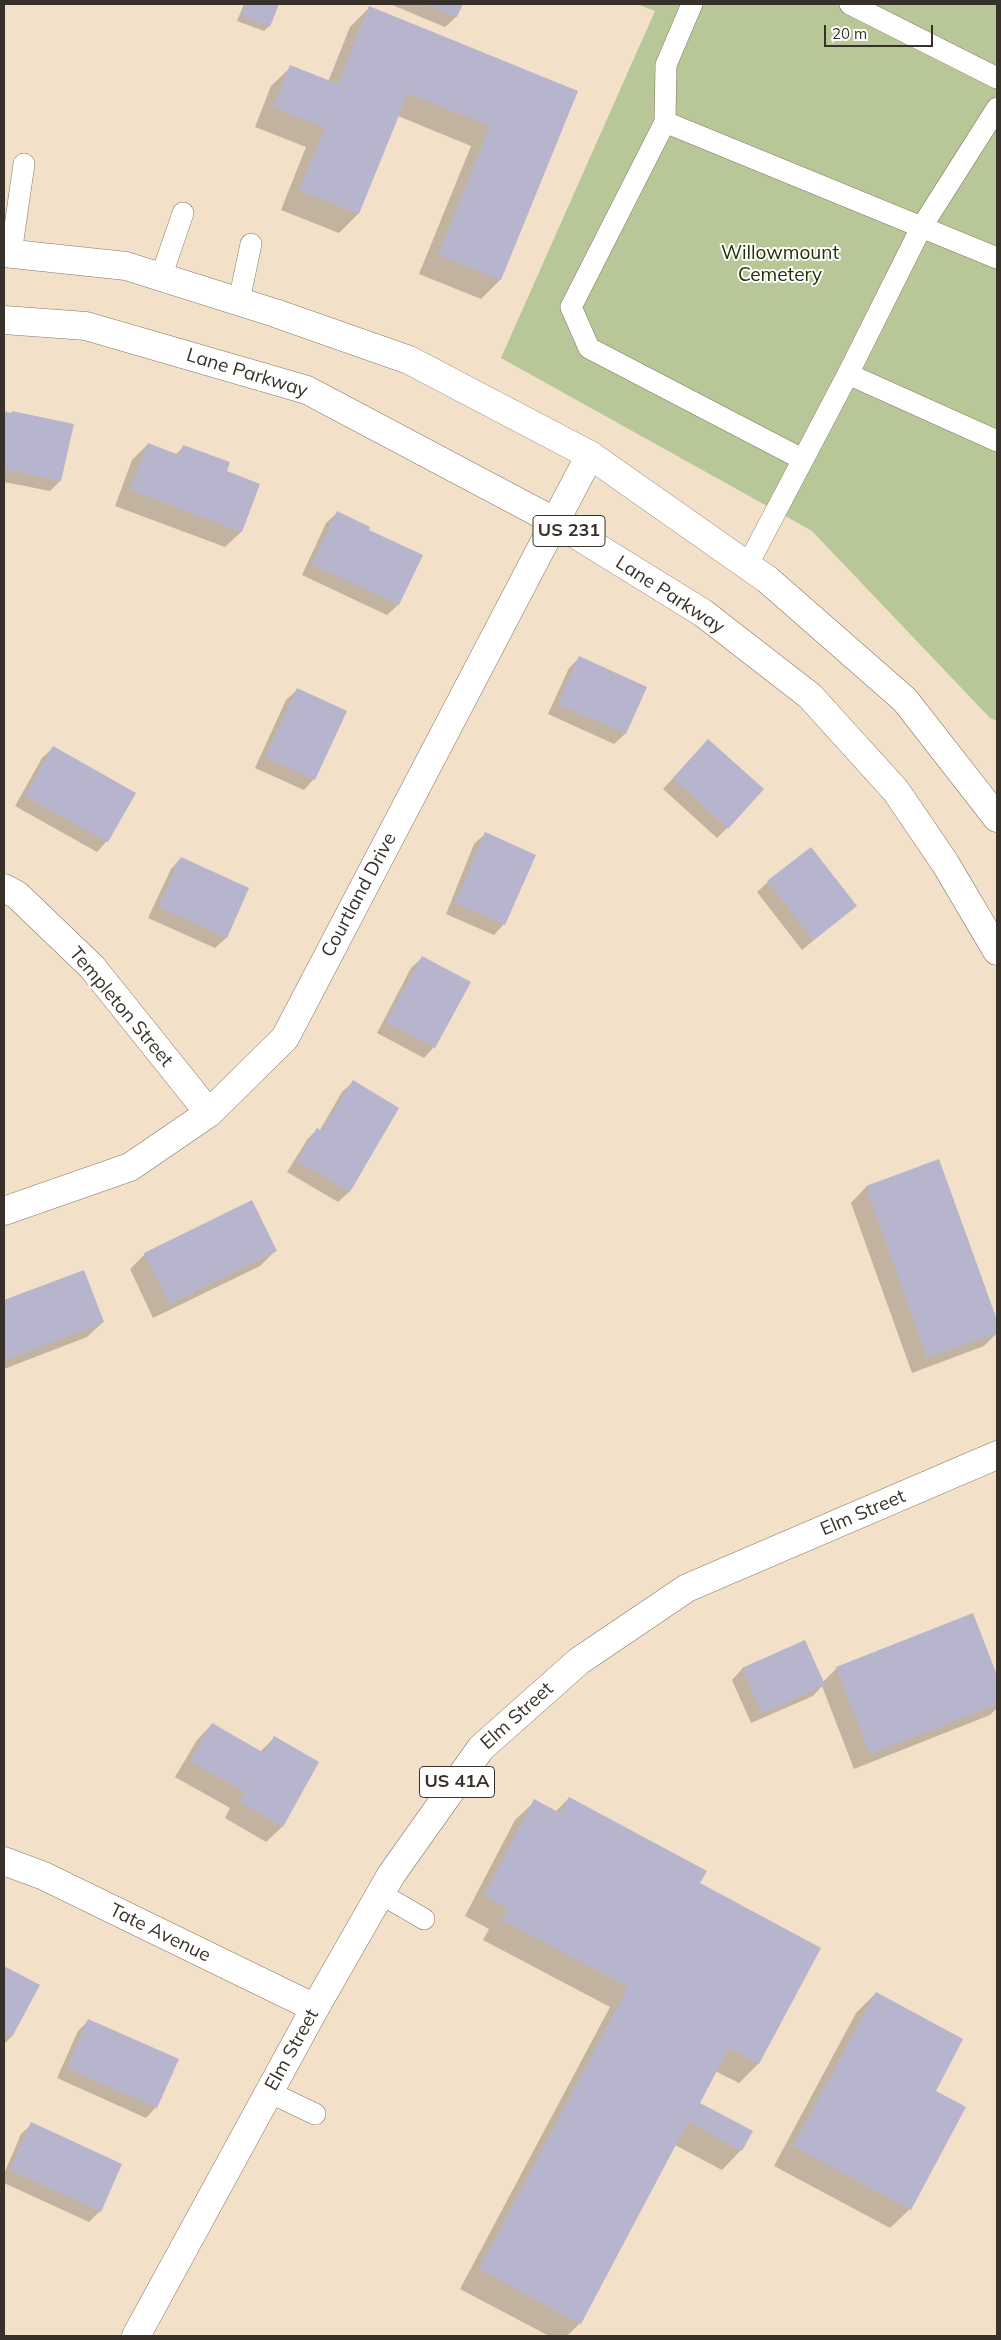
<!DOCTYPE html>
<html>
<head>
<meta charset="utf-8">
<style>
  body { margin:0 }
  #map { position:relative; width:1001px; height:2340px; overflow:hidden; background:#f2e0c9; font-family:Mulish,sans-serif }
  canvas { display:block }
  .frame { position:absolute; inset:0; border:5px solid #383129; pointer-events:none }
  .scale { position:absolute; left:824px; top:25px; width:109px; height:22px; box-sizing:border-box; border:2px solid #383129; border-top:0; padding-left:6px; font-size:15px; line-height:18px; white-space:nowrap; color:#383129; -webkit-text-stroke:4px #fff; paint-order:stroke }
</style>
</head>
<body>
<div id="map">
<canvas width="1001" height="2340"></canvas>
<div class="frame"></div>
<div class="scale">20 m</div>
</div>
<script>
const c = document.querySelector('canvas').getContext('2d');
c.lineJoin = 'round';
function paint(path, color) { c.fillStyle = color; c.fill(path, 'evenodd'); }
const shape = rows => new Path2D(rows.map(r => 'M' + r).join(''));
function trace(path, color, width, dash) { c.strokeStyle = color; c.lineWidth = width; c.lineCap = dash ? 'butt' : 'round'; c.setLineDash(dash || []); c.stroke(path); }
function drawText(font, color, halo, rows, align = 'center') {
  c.font = font + ' Mulish,sans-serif'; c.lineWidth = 4; c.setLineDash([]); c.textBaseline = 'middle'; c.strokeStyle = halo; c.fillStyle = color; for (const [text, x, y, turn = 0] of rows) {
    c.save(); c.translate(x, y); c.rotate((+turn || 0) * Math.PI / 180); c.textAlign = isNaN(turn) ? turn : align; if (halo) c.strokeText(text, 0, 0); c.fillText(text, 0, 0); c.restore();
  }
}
const green = shape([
  [637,4,997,4,997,721,990,718,812,531,501,358,655,11]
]);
const shadow = shape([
  [244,4,278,4,269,26,264,31,237,21],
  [390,4,461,4,456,17,445,27],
  [369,8,577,92,500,280,481,299,419,274,471,146,398,116,358,214,339,233,281,210,306,147,255,127,271,86,291,67,328,82,350,27],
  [4,412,72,425,60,481,50,491,4,482],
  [148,444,175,455,184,446,225,472,259,484,241,532,225,547,115,506,132,460],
  [337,513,368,530,421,556,398,605,387,615,302,575,326,523],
  [579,658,645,687,625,734,614,744,548,714,569,668],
  [297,690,314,779,304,790,255,768,286,700],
  [708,740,727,828,717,838,663,789],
  [53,748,107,841,97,852,15,806,42,758],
  [485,834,504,924,494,935,446,914,474,844],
  [181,858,248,889,226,938,215,948,148,918,171,869],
  [768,882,855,906,802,950,757,892],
  [422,958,434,1047,424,1058,377,1033,411,968],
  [353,1082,398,1109,349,1192,338,1202,287,1172,307,1140,317,1129,320,1130,342,1092],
  [939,1161,997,1324,997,1333,984,1346,912,1373,851,1203,866,1187],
  [275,1251,260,1266,153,1318,130,1269,145,1254],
  [83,1271,103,1322,87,1337,4,1369,4,1302],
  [972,1615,997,1679,997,1708,990,1715,854,1769,822,1686,813,1696,751,1723,732,1680,742,1669,804,1641,822,1683,837,1668],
  [212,1724,260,1752,274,1738,318,1763,282,1827,266,1842,225,1818,230,1808,175,1777,197,1740],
  [569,1798,699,1884,758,2064,739,2083,715,2071,698,2103,741,2150,722,2170,675,2145,580,2323,567,2336,549,2336,460,2289,610,2007,483,1940,489,1929,465,1916,515,1820,535,1801,555,1812],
  [4,1967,38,1986,11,2037,4,2044],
  [876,1993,934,2091,910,2209,890,2228,774,2166,856,2013],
  [88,2021,156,2107,146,2118,57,2078,78,2031],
  [32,2124,100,2211,89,2222,4,2183,4,2174,21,2134]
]);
const building = shape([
  [246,4,279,4,270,27,242,16],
  [424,4,463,4,457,17],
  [369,6,578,91,501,280,438,255,490,126,408,93,359,214,299,190,325,128,273,107,290,65,338,84],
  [4,411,11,413,12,411,74,424,61,481,4,469],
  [148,443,179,455,183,445,230,462,227,471,260,484,242,532,130,490],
  [337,511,370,527,369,530,423,555,399,605,312,564],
  [579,656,647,687,626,734,558,704],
  [297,688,347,711,315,780,265,757],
  [708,739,764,789,728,829,673,778],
  [53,746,136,793,108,842,25,796],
  [485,832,536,855,505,925,455,903],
  [811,847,857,906,814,940,767,881],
  [181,857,249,888,227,938,158,907],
  [422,956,471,982,435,1048,386,1022],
  [353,1080,399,1108,350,1192,297,1161,317,1128,322,1131],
  [939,1159,997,1320,997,1333,927,1358,866,1186],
  [252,1200,277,1251,169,1304,144,1253],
  [84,1270,104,1322,4,1361,4,1300],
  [973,1613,997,1675,997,1704,870,1754,836,1667],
  [805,1640,825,1685,762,1714,742,1668],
  [212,1723,264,1753,274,1736,319,1762,283,1827,239,1802,245,1792,190,1761],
  [569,1797,707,1871,700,1883,821,1948,759,2064,729,2048,700,2103,753,2131,742,2151,688,2122,581,2324,479,2269,628,1987,502,1920,508,1909,484,1896,534,1799,560,1813],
  [4,1966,40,1985,12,2037,4,2033],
  [876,1992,963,2039,936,2091,966,2107,911,2210,793,2146],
  [88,2019,179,2059,157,2108,67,2068],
  [31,2122,122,2164,101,2212,10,2170]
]);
const service = shape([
  [692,4,666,65,665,122,997,258],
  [850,4,997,78],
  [665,122,571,307,589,348,802,459],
  [11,254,24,164],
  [161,277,183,213],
  [239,301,251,244],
  [848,374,997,441],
  [747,566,848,374,921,228,997,108],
  [381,1894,424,1919],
  [269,2092,315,2114]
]);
const minor = shape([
  [4,888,17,895,92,967,209,1113],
  [4,1211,130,1167,209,1113,285,1038,590,455],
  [4,1861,44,1876,315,2008]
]);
const primary = shape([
  [136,2336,315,2008,391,1875,481,1748,579,1661,687,1588,997,1455]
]);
const trunk = shape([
  [4,253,126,266,275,313,409,360,590,455,768,580,905,700,997,818],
  [4,320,86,326,307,390,554,521,703,613,810,696,896,791,945,863,997,951]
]);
const shields = [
  [569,531,72],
  [457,1782,75]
];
const shieldNames = [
  ["US 231",569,531],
  ["US 41A",457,1782]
];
const parkNames = [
  ["Willowmount",780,253],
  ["Cemetery",780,275]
];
const streetNames = [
  ["Lane Parkway",247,373,17],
  ["Lane Parkway",670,595,33],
  ["Courtland Drive",359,895,-62],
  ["Templeton Street",121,1007,50],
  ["Elm Street",863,1513,-23],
  ["Elm Street",517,1716,-42],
  ["Tate Avenue",160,1933,26],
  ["Elm Street",292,2050,-61]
];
paint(green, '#b7c798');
paint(shadow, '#0003');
paint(building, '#b7b4ce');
trace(service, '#867661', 22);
trace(minor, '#867661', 29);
trace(primary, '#867661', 29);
trace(trunk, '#867661', 29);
trace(service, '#fff', 21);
trace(minor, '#fff', 28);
trace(primary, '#fff', 28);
trace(trunk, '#fff', 28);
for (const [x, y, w] of shields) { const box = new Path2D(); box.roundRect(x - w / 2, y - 15.5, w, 31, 4); c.fillStyle = '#fff'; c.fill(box); trace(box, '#383129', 1); }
drawText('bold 18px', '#383129', null, shieldNames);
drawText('19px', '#243000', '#fff', parkNames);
drawText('19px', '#383129', '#fff', streetNames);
</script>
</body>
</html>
